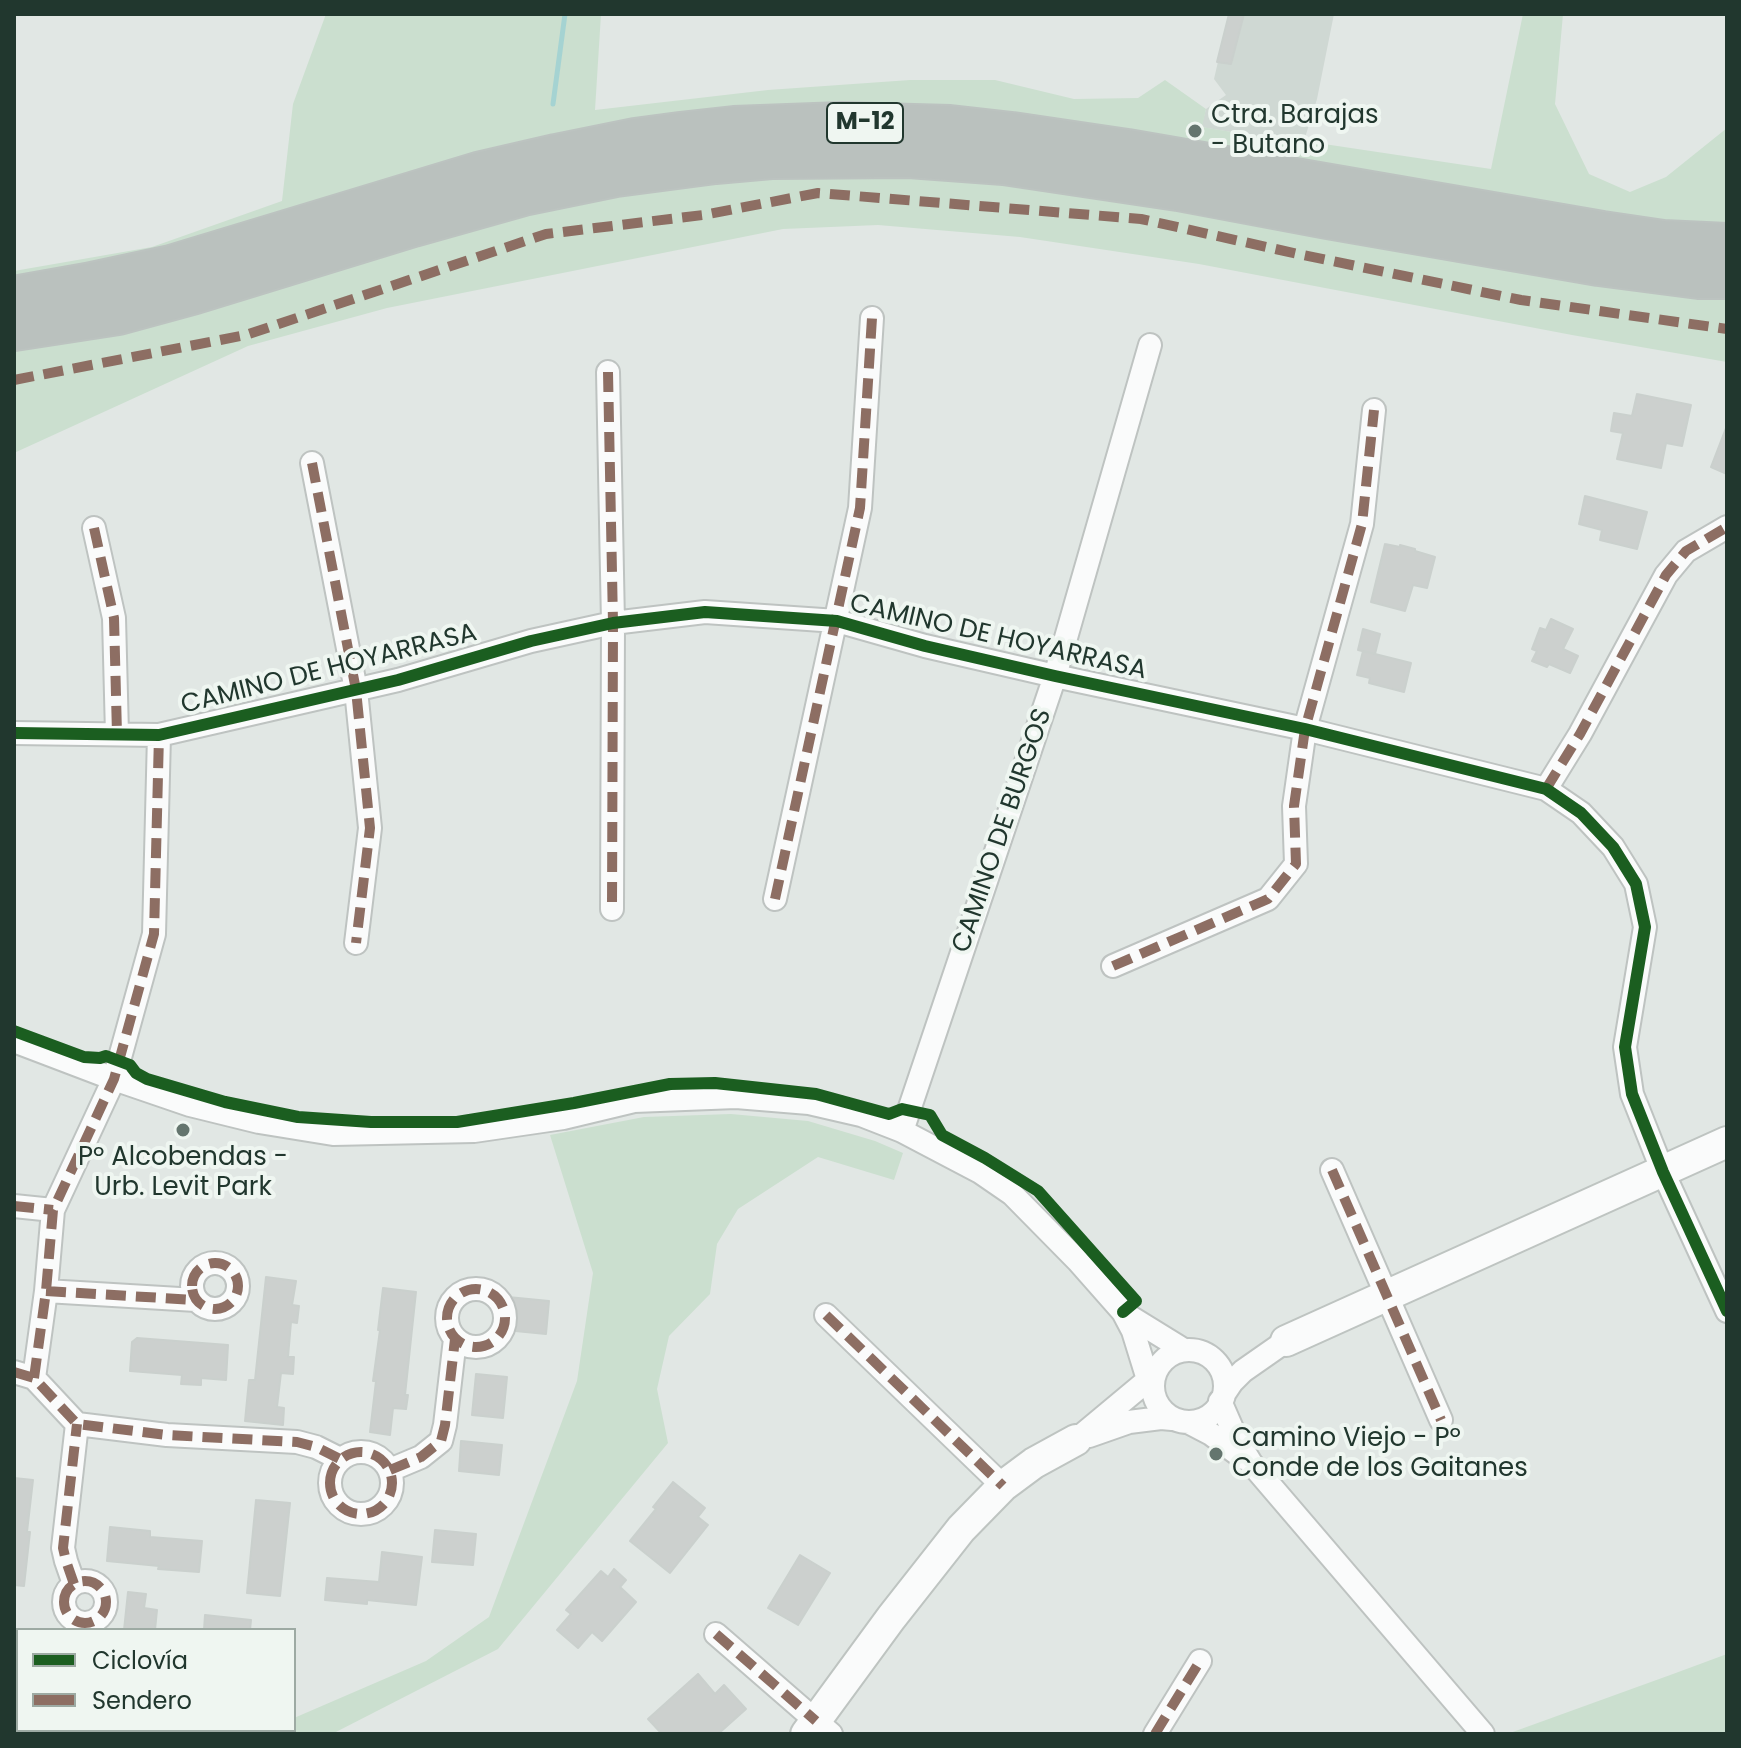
<!DOCTYPE html>
<meta charset="utf-8">
<style>
body{margin:0}
#map{position:relative;width:1741px;height:1748px;overflow:hidden;background:#e1e7e4;font-family:Poppins,sans-serif}
canvas{display:block}
.frame{position:absolute;inset:0;border:16px solid #21372e;pointer-events:none}
.legend{position:absolute;left:16px;top:1628px;width:280px;height:104px;box-sizing:border-box;background:#eff6f1;border:2px solid #9daaa3;margin:0;padding:10px 14px;list-style:none;font-size:24px;color:#21372e}
.legend li{display:flex;align-items:center;gap:16px;height:40px}
.legend b{width:40px;border:2px solid #9daaa3}
</style>
<div id="map">
<canvas width="1741" height="1748"></canvas>
<div class="frame"></div>
<ul class="legend">
<li><b style="height:10px;background:#1b5e20"></b>Ciclovía</li>
<li><b style="height:10px;background:#8d6e63"></b>Sendero</li>
</ul>
</div>
<script>
const context = document.querySelector('canvas').getContext('2d');
context.lineJoin = 'round';
function fill(path, color) { context.fillStyle = color; context.fill(path, 'evenodd'); }
const poly = rows => new Path2D(rows.map(r => 'M' + r).join(''));
function strokePath(path, color, width, dash) { context.strokeStyle = color; context.lineWidth = width; context.lineCap = dash ? 'butt' : 'round'; context.setLineDash(dash || []); context.stroke(path); }
function write(font, color, halo, rows, align = 'center') {
  context.font = font + ' Poppins,sans-serif'; context.lineWidth = 8; context.setLineDash([]); context.textBaseline = 'middle'; context.strokeStyle = halo; context.fillStyle = color; for (const [text, x, y, turn = 0] of rows) {
    context.save(); context.translate(x, y); context.rotate((+turn || 0) * Math.PI / 180); context.textAlign = isNaN(turn) ? turn : align; if (halo) context.strokeText(text, 0, 0); context.fillText(text, 0, 0); context.restore();
  }
}
fill(poly([
 [1229,14,1334,14,1317,99,1303,144,1201,127,1206,109,1226,95,1214,79]
]), '#cfd8d3');
fill(poly([
 [326,14,601,14,595,110,768,90,910,80,995,80,1074,99,1138,98,1165,80,1206,109,1202,127,1303,144,1324,144,1491,169,1523,14,1563,14,1555,104,1589,174,1630,192,1666,177,1727,128,1727,362,1572,335,1199,264,1020,237,878,225,783,229,387,308,248,346,14,453,14,271,152,247,282,201,293,104],
 [731,1114,808,1121,875,1141,903,1153,894,1180,818,1157,738,1209,717,1244,710,1294,669,1336,657,1389,668,1443,498,1649,332,1734,205,1734,227,1730,294,1730,294,1718,426,1661,489,1617,577,1381,593,1273,550,1135,644,1117],
 [1727,1654,1727,1734,1510,1733,1673,1674]
]), '#cbdfcf');
strokePath(poly([
 [553,104,565,14]
]), '#a5d3d2', 5);
const building = poly([
 [1229,14,1244,14,1231,64,1217,62,1229,14],
 [1637,394,1691,405,1682,446,1666,443,1661,468,1617,459,1623,433,1611,431,1614,413,1632,416,1637,394],
 [1726,428,1727,428,1727,474,1711,467,1726,428],
 [1585,496,1647,512,1637,549,1600,540,1602,530,1579,524,1585,496],
 [1385,544,1400,547,1400,545,1415,549,1415,551,1435,557,1427,588,1413,585,1405,611,1371,602,1385,544],
 [1551,619,1573,629,1563,649,1578,656,1570,673,1549,664,1547,667,1532,661,1537,651,1532,649,1540,628,1546,630,1551,619],
 [1363,629,1380,634,1375,654,1358,650,1363,629],
 [1363,651,1411,663,1404,692,1369,683,1370,678,1357,675,1363,651],
 [266,1277,296,1281,292,1305,299,1306,297,1323,291,1322,288,1357,294,1357,293,1374,281,1373,277,1407,284,1408,283,1425,245,1421,249,1380,255,1380,266,1277],
 [383,1288,416,1292,405,1395,408,1395,406,1409,393,1408,390,1435,370,1432,376,1381,373,1381,380,1330,378,1330,383,1288],
 [508,1297,549,1301,546,1334,505,1330,508,1297],
 [137,1338,228,1345,226,1380,201,1378,201,1385,181,1384,182,1375,130,1371,132,1342,137,1338],
 [476,1374,507,1377,503,1418,472,1415,476,1374],
 [461,1441,502,1445,499,1475,459,1471,461,1441],
 [14,1478,33,1480,27,1532,30,1532,24,1586,14,1585,14,1478],
 [673,1482,705,1508,698,1517,708,1525,670,1573,630,1541,656,1509,653,1507,673,1482],
 [256,1500,290,1503,280,1596,247,1593,256,1500],
 [110,1527,150,1531,150,1537,202,1541,199,1572,158,1569,159,1566,107,1561,110,1527],
 [435,1530,476,1534,473,1565,432,1562,435,1530],
 [382,1552,422,1557,416,1605,367,1600,367,1604,325,1600,327,1578,379,1582,382,1552],
 [800,1555,830,1573,798,1625,768,1608,800,1555],
 [614,1569,626,1580,620,1587,636,1602,602,1641,592,1632,578,1648,557,1630,571,1614,566,1610,601,1571,608,1577,614,1569],
 [128,1592,146,1594,144,1608,157,1610,155,1630,124,1630,128,1592],
 [205,1615,251,1620,250,1630,204,1630,205,1615],
 [698,1674,715,1694,724,1685,746,1709,718,1734,662,1734,648,1719,698,1674]
]);
fill(building, '#ccd0ce');
strokePath(building, '#cad0cd', 2);
const street = poly([
 [608,372,613,623,612,909],
 [312,463,356,690,370,828,356,943],
 [94,528,114,618,117,734],
 [14,733,159,735,398,680,531,641,613,623,705,612,837,621,925,646,1055,676,1305,729,1546,789,1581,813,1613,847,1636,884,1645,927,1625,1047,1632,1094,1663,1172,1727,1311],
 [1546,789,1580,734,1666,575,1686,551,1727,527],
 [775,899,860,508,872,318],
 [1113,966,1268,899,1296,864,1294,806,1305,729,1362,524,1374,410],
 [14,1041,114,1079,190,1105,259,1122,333,1134,474,1131,563,1118,634,1101,736,1097,809,1103,861,1115,902,1131,980,1172,1012,1194,1078,1261,1123,1312,1133,1331,1146,1373,1152,1388],
 [902,1131,1055,676,1150,345],
 [1332,1170,1441,1420],
 [14,1206,53,1210],
 '192 1286a23 23 0 1 1 46 0a23 23 0 1 1-46 0Z',
 '447 1318a29 29 0 1 1 58 0a29 29 0 1 1-58 0Z',
 [46,1291,196,1300],
 [1124,1313,1184,1350],
 [826,1315,1003,1486],
 '1153 1386a36 36 0 1 1 72 0a36 36 0 1 1-72 0Z',
 [14,1372,34,1378,77,1424,167,1435,297,1442,316,1447,340,1459],
 [34,1378,46,1291,53,1210,114,1079,154,934,159,735],
 [1224,1394,1232,1382,1243,1371,1286,1341],
 [1220,1401,1237,1440,1251,1463,1483,1734],
 [1188,1422,1211,1434,1243,1458],
 [1089,1436,1129,1422,1161,1418,1172,1419],
 [1076,1440,1154,1375],
 '330 1483a31 31 0 1 1 62 0a31 31 0 1 1-62 0Z',
 [390,1470,421,1457,441,1441,445,1425,455,1339],
 '64 1602a21 21 0 1 1 42 0a21 21 0 1 1-42 0Z',
 [74,1584,66,1561,63,1548,77,1424],
 [716,1634,831,1734],
 [1155,1734,1200,1661]
]);
const secondary = poly([
 [1286,1341,1727,1142],
 [806,1734,891,1618,961,1529,1003,1486,1034,1463,1076,1440]
]);
const highway = poly([
 [14,297,87,284,171,266,478,173,556,155,635,139,680,133,734,127,842,123,950,126,1012,133,1127,150,1602,232,1663,241,1727,244],
 [14,330,118,314,195,293,413,226,523,195,616,176,715,163,771,158,909,157,1004,164,1178,190,1327,218,1599,265,1699,278,1727,278]
]);
strokePath(street, '#bec3c1', 26);
strokePath(secondary, '#bec4c1', 34);
strokePath(highway, '#bcc3c0', 44);
strokePath(street, '#fafbfb', 22);
strokePath(secondary, '#fafbfb', 30);
strokePath(highway, '#bac1be', 40);
strokePath(poly([
 [608,372,613,623,612,909],
 [14,380,246,335,546,234,703,215,818,193,1141,219,1298,254,1521,300,1727,329],
 [312,463,356,690,370,828,356,943],
 [94,528,114,618,117,734],
 [1546,789,1580,734,1666,575,1686,551,1727,527],
 [775,899,860,508,872,318],
 [1113,966,1268,899,1296,864,1294,806,1305,729,1362,524,1374,410],
 [1332,1170,1441,1420],
 [14,1206,53,1210],
 '192 1286a23 23 0 1 1 46 0a23 23 0 1 1-46 0Z',
 '447 1318a29 29 0 1 1 58 0a29 29 0 1 1-58 0Z',
 [46,1291,196,1300],
 [826,1315,1003,1486],
 [14,1372,34,1378,77,1424,167,1435,297,1442,316,1447,340,1459],
 [34,1378,46,1291,53,1210,114,1079,154,934,159,735],
 '330 1483a31 31 0 1 1 62 0a31 31 0 1 1-62 0Z',
 [390,1470,421,1457,441,1441,445,1425,455,1339],
 '64 1602a21 21 0 1 1 42 0a21 21 0 1 1-42 0Z',
 [74,1584,66,1561,63,1548,77,1424],
 [716,1634,816,1721],
 [1155,1734,1200,1661]
]), '#8d6e63', 10, [20, 10]);
strokePath(poly([
 [14,733,159,735,398,680,531,641,613,623,705,612,837,621,925,646,1055,676,1305,729,1546,789,1581,813,1613,847,1636,884,1645,927,1625,1047,1632,1094,1663,1172,1727,1311],
 [14,1031,84,1057,100,1058,106,1056,130,1065,136,1073,147,1079,225,1102,298,1117,371,1122,457,1122,574,1103,670,1084,715,1083,816,1094,889,1114,902,1109,930,1115,942,1135,985,1158,1038,1191,1136,1301,1123,1312]
]), '#1b5e20', 12);
for (const [x, y, r, color] of [
 [1195,131,8,"#64756e"],
 [183,1130,8,"#64756e"],
 [1216,1454,8,"#64756e"]
]) { const dot = new Path2D(); dot.arc(x, y, r, 0, 2 * Math.PI); context.fillStyle = color; context.fill(dot); strokePath(dot, '#eff6f1', 3); }
for (const [x, y, w] of [
 [865,123,76]
]) { const box = new Path2D(); box.roundRect(x - w / 2, y - 20, w, 40, 6); context.fillStyle = '#eff6f1'; context.fill(box); strokePath(box, '#21372e', 2); }
write('bold 24px', '#21372e', null, [
 ["M-12",865,123]
]);
write('26px', '#21372e', '#eff6f1', [
 ["Ctra. Barajas",1211,116],
 ["- Butano",1211,146],
 ["Pº Alcobendas -",183,1158,"center"],
 ["Urb. Levit Park",183,1188,"center"],
 ["Camino Viejo - Pº",1232,1439],
 ["Conde de los Gaitanes",1232,1469]
], 'left');
write('26px', '#21372e', '#eff6f1', [
 ["CAMINO DE HOYARRASA",998,638,13],
 ["CAMINO DE HOYARRASA",329,670,-14],
 ["CAMINO DE BURGOS",1003,831,-71]
]);
</script>
